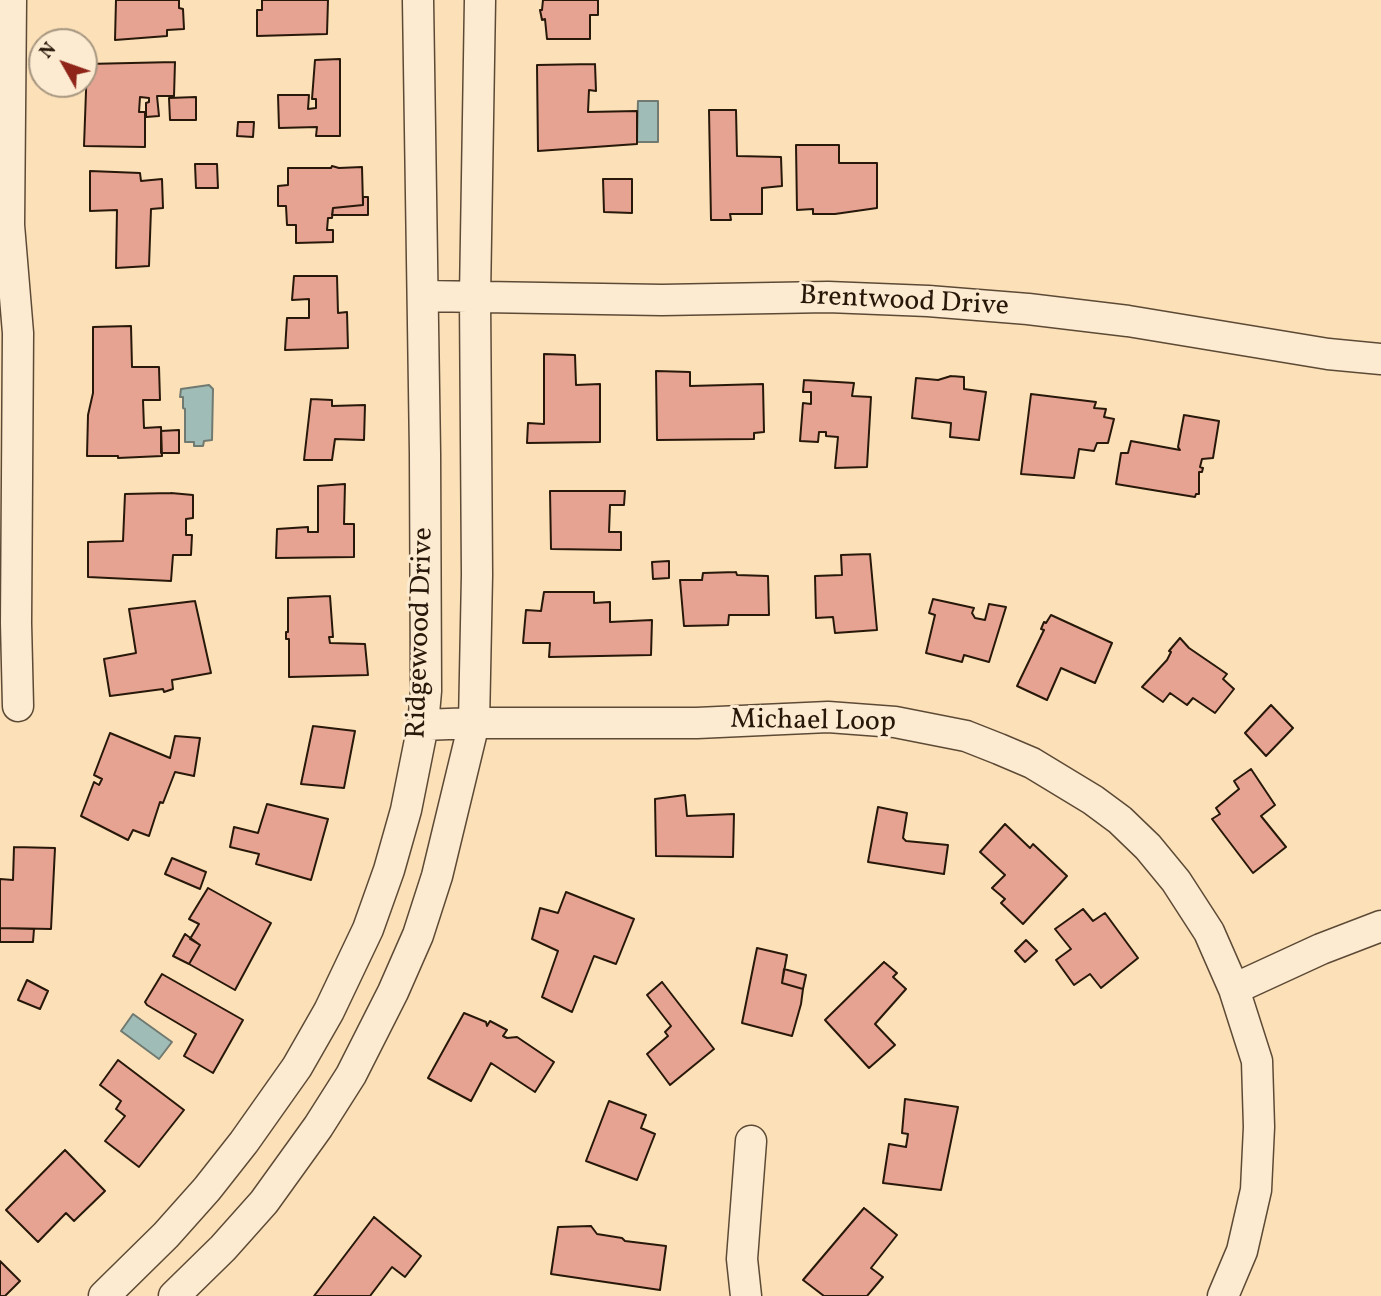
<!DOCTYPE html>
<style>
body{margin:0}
#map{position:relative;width:1381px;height:1296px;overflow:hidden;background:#fbe0b8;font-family:Vollkorn,serif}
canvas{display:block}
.north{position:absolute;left:28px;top:28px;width:70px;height:70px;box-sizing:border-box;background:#fcebd1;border:2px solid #a79781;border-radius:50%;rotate:310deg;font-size:19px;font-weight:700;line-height:28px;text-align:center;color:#28180a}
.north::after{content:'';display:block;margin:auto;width:24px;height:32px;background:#8f2418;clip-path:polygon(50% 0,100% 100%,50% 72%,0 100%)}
</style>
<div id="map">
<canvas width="1381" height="1296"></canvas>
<div class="north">N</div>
</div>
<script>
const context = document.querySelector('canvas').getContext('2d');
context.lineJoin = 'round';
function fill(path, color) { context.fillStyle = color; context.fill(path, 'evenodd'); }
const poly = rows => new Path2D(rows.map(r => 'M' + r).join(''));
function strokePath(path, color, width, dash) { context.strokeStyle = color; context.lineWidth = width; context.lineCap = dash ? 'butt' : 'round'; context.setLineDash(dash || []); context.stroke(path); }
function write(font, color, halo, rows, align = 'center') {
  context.font = font + ' Vollkorn,serif'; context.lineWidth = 6; context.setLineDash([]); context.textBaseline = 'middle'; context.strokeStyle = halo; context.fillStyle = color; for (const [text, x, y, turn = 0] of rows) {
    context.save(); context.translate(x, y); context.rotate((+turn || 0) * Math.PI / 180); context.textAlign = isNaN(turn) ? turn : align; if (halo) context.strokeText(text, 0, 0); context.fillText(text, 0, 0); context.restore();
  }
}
const water = poly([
 [638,101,658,101,658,142,637,142,638,101],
 [209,385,213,389,212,440,204,441,203,446,194,446,194,442,185,442,185,409,183,408,183,397,180,397,181,389,209,385],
 [133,1014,172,1042,159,1059,121,1031,133,1014]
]);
fill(water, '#a0bcb6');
strokePath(water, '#707a71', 2);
const building = poly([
 [116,0,179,0,179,8,183,9,184,29,167,30,167,36,115,40,116,0],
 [262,0,328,0,327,34,257,36,257,10,262,10,262,0],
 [543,0,598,0,598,15,590,15,590,39,547,39,545,19,542,20,540,10,542,10,543,0],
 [340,59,340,136,316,136,317,127,279,128,278,95,309,95,308,109,316,108,316,99,312,99,315,60,340,59],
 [175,62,174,96,157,96,159,116,146,117,146,103,149,102,149,98,140,97,139,112,145,112,145,147,84,146,87,64,175,62],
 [595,64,596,91,589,90,588,112,637,111,637,144,538,151,537,65,595,64],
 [196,97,196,120,170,120,169,98,196,97],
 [709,110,736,110,737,156,781,157,782,186,762,188,762,214,730,214,731,220,711,220,709,110],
 [238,122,254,122,253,137,237,136,238,122],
 [796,145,839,145,839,163,877,163,877,208,835,214,813,214,813,209,797,210,796,145],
 [195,164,217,164,218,188,196,188,195,164],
 [332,166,339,168,362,167,363,205,333,208,332,218,328,218,327,230,333,230,333,242,296,243,296,225,287,225,286,206,278,206,278,186,288,185,288,168,331,168,332,166],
 [90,171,140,173,141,181,162,179,163,208,151,209,149,266,116,268,117,210,90,211,90,171],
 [603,179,632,179,632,213,604,212,603,179],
 [363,197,368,197,368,215,332,215,333,208,363,205,363,197],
 [294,276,337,276,338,313,347,312,348,348,285,350,287,318,309,318,309,299,292,300,294,276],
 [131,326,132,367,159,367,160,400,143,400,144,428,161,427,162,456,118,458,118,456,87,456,88,415,93,393,93,327,131,326],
 [544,354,575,355,576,385,600,384,600,442,527,443,528,423,544,424,544,354],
 [656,371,690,372,690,386,763,384,764,432,754,433,754,439,657,440,656,371],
 [951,376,964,377,964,389,986,392,979,440,950,437,951,423,912,418,916,378,938,380,951,376],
 [804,380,854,383,852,396,871,397,867,467,835,468,838,437,826,436,826,432,819,432,818,442,800,441,803,403,811,404,811,392,803,392,804,380],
 [1031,394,1096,402,1094,408,1106,409,1104,417,1114,419,1108,443,1097,443,1094,451,1079,449,1074,478,1021,474,1031,394],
 [311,399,332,400,332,406,365,405,364,440,335,439,332,460,304,460,311,399],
 [1184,415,1219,421,1213,458,1202,459,1200,467,1203,468,1202,472,1199,472,1199,494,1196,494,1195,497,1116,484,1121,453,1128,453,1131,441,1180,450,1178,447,1184,415],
 [179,430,179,453,161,453,161,431,179,430],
 [345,484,344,524,354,524,354,557,276,558,277,529,308,527,308,532,318,532,318,486,345,484],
 [550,491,625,491,624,505,610,505,609,532,621,532,621,550,551,549,550,491],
 [171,493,193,495,193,518,186,519,186,535,192,535,191,555,173,555,171,581,88,577,88,542,123,541,125,494,171,493],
 [870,554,877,630,835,633,833,617,816,618,815,576,842,575,841,555,870,554],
 [669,561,669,578,653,579,652,562,669,561],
 [736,572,737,575,768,576,769,615,729,615,728,625,684,626,680,580,702,580,703,573,736,572],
 [544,592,594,592,594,603,610,602,610,622,652,620,651,655,549,657,550,643,523,643,526,610,541,611,544,592],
 [330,596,333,637,329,637,330,643,365,644,368,675,289,677,289,639,286,639,286,632,288,632,288,598,330,596],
 [933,599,974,608,972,613,975,618,985,620,989,604,1006,607,989,662,964,655,962,662,926,653,935,615,929,613,933,599],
 [195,601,211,673,172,680,173,689,164,692,163,689,110,696,104,659,136,653,129,609,195,601],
 [1051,615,1112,643,1095,683,1061,668,1047,700,1017,686,1044,630,1041,629,1044,622,1046,623,1051,615],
 [1180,638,1189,648,1227,674,1223,679,1234,689,1215,713,1193,698,1187,705,1170,693,1163,702,1142,687,1167,660,1171,652,1169,651,1180,638],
 [1271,705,1293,728,1266,756,1245,733,1271,705],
 [313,726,355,731,344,788,301,784,313,726],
 [110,733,170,758,175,736,200,738,194,776,175,772,163,803,160,802,149,836,133,830,128,840,81,816,94,782,99,785,102,779,94,775,110,733],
 [1251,769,1275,805,1261,816,1286,847,1253,873,1212,819,1220,814,1216,808,1239,789,1234,781,1251,769],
 [685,795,687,816,734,814,733,857,656,856,655,799,685,795],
 [267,804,328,819,311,880,256,864,259,854,230,847,234,827,258,833,267,804],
 [878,807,907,813,903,838,906,841,948,845,944,874,868,862,878,807],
 [1005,824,1030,848,1033,844,1067,876,1023,924,1001,903,1005,899,992,888,1005,875,980,852,1005,824],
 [14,847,55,848,51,929,0,928,0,879,13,880,14,847],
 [172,858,206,872,200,889,165,874,172,858],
 [208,888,271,923,235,990,189,964,200,945,190,939,199,924,189,919,208,888],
 [566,892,634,919,616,964,594,956,572,1012,542,997,558,951,532,939,540,908,558,913,566,892],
 [1083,909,1093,921,1105,913,1138,958,1101,988,1090,974,1074,985,1056,960,1071,949,1055,929,1083,909],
 [0,928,34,929,33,942,0,942,0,928],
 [185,934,200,945,189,964,173,956,185,934],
 [1026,940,1037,951,1025,962,1015,951,1026,940],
 [757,948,787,955,782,983,803,989,801,1004,792,1036,742,1023,757,948],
 [884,962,897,973,893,977,906,989,875,1024,895,1045,869,1068,825,1020,884,962],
 [784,969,806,975,803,989,782,983,784,969],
 [162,974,243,1020,213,1073,184,1056,196,1034,147,1005,145,1002,162,974],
 [27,980,48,991,40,1009,18,1000,27,980],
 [662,982,714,1049,670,1085,647,1054,668,1036,665,1032,671,1026,647,995,662,982],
 [464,1013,486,1022,487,1026,490,1021,507,1030,503,1036,507,1038,517,1037,554,1062,535,1092,491,1063,471,1101,428,1078,464,1013],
 [118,1060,184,1110,139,1167,105,1141,125,1116,116,1109,121,1101,100,1085,118,1060],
 [905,1099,958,1107,941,1190,883,1183,889,1144,906,1147,908,1134,902,1133,905,1099],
 [609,1101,646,1115,641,1128,655,1134,637,1180,586,1161,609,1101],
 [65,1150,105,1191,74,1221,66,1213,38,1242,6,1210,65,1150],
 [864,1208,897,1235,871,1268,883,1277,867,1296,824,1296,803,1280,864,1208],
 [374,1217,421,1256,405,1277,392,1267,370,1296,314,1296,374,1217],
 [591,1226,597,1234,622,1238,625,1241,666,1246,660,1290,551,1274,558,1227,591,1226],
 [0,1261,20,1281,5,1296,0,1296,0,1261]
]);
fill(building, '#e6a391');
strokePath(building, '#28180a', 2);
const minor = poly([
 [11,0,9,225,18,333,16,623,18,706],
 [423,296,662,300,828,297,928,301,1028,309,1128,321,1328,354,1381,359],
 [423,725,474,723,697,723,828,717,895,722,966,736,999,749,1032,763,1093,800,1120,820,1148,847,1176,881,1209,932,1234,989,1257,1061,1259,1127,1256,1190,1242,1251,1223,1296],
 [1234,989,1321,949,1381,926],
 [104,1296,166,1235,207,1189,244,1142,297,1067,329,1011,368,929,389,870,406,810,423,725,426,691,425,453,418,0],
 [174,1296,223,1248,264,1202,318,1127,351,1075,393,992,418,935,437,876,474,723,477,575,475,297,480,0],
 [746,1296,742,1259,751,1141]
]);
strokePath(minor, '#5d4a36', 33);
strokePath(minor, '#fcebd1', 30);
write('28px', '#28180a', '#fcebd1', [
 ["Brentwood Drive",904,303,3],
 ["Ridgewood Drive",422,633,-88],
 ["Michael Loop",813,723,1]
]);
</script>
